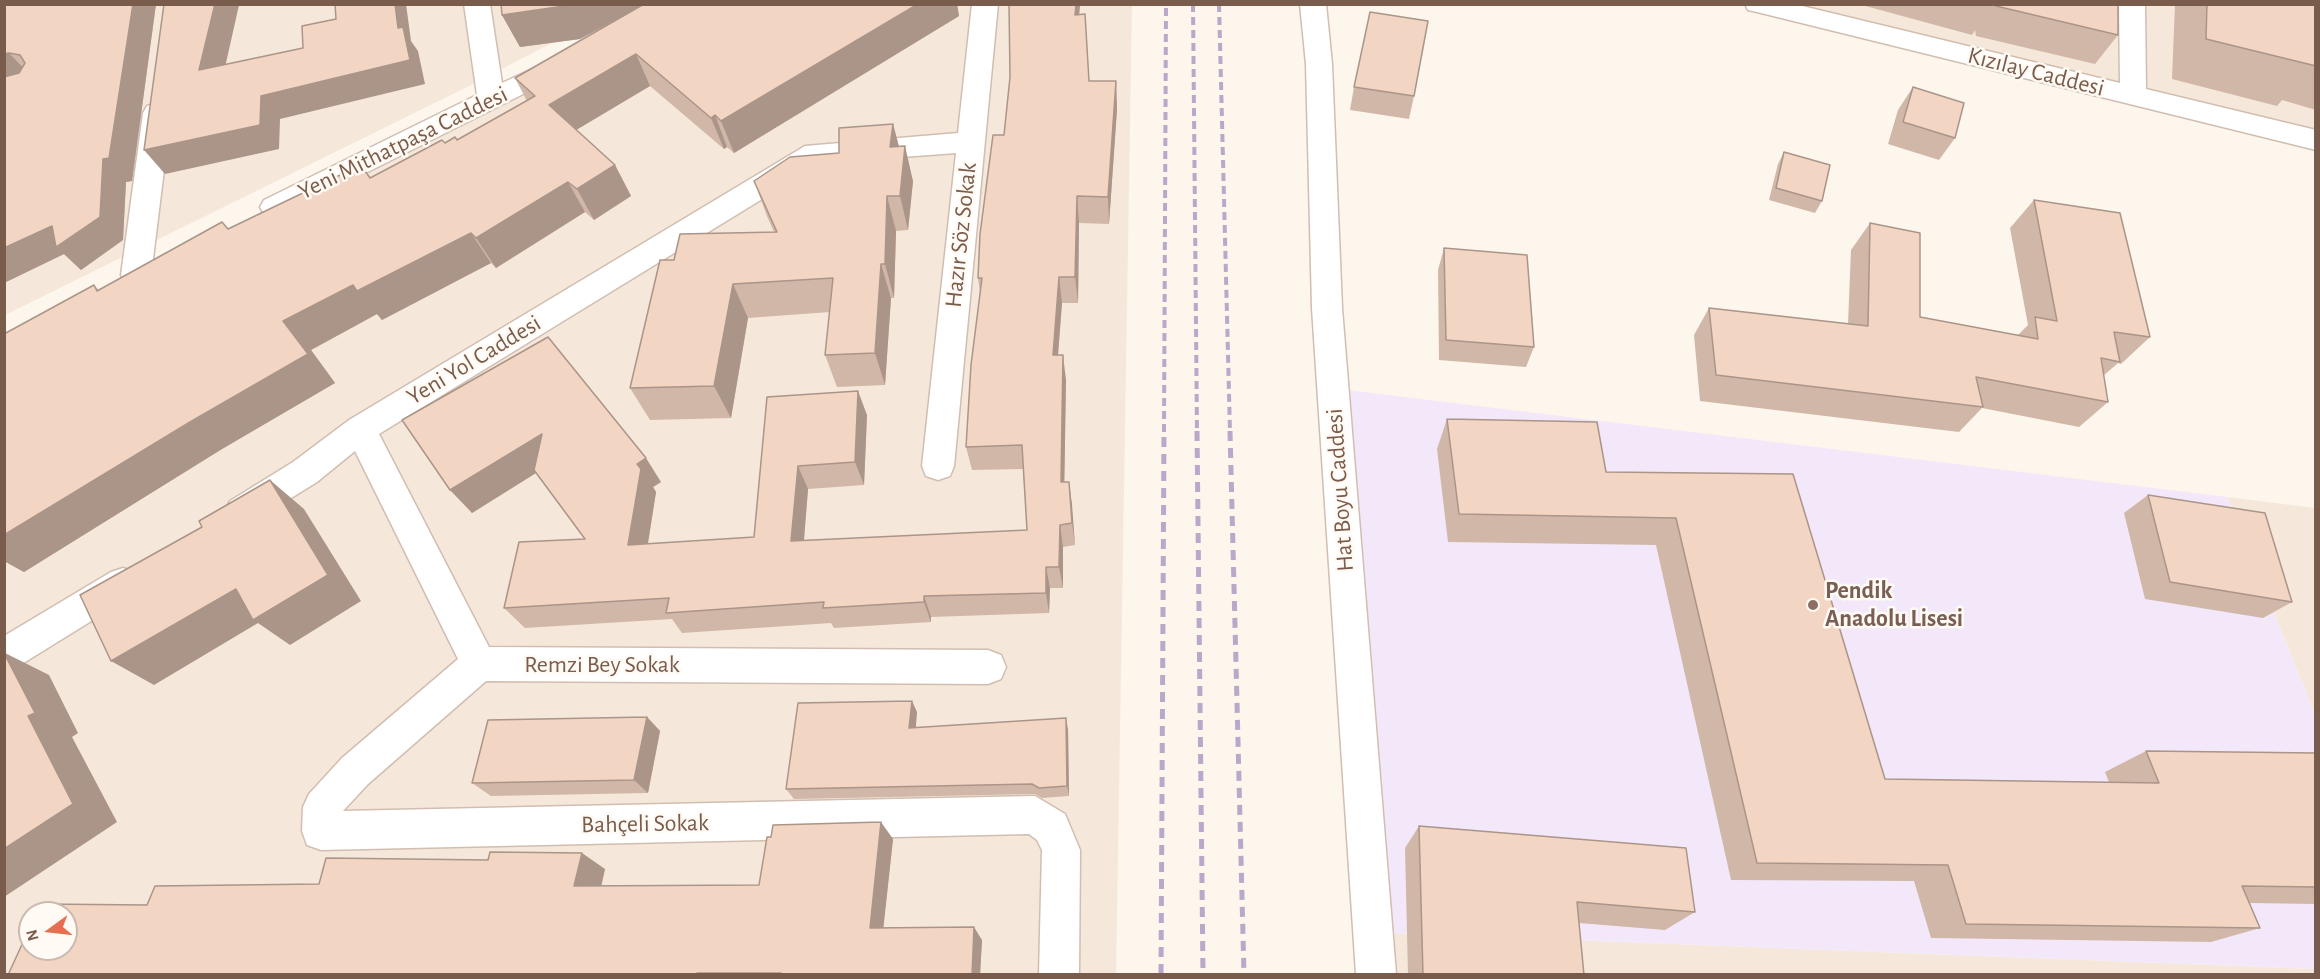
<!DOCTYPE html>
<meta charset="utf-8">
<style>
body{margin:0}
#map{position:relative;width:2320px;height:979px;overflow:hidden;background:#fdf6ec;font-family:"Alegreya Sans",sans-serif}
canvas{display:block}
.frame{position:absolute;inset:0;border:6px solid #7a5c4d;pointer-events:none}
.north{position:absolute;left:18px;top:901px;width:60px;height:60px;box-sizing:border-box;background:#fffaf3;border:2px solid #cabbb1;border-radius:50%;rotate:255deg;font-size:16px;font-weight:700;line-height:24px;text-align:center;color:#7a5c4d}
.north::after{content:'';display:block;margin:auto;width:21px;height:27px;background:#e76f51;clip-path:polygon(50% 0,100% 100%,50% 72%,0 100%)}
</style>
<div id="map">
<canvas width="2320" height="979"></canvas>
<div class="frame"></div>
<div class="north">N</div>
</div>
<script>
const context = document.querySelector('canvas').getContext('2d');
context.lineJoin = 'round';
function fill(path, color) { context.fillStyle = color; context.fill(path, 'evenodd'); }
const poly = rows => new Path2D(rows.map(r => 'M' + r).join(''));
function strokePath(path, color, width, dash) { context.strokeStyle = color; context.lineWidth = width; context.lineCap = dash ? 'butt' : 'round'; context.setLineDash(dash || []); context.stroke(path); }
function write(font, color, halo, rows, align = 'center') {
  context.font = font + ' "Alegreya Sans",sans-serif'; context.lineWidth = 5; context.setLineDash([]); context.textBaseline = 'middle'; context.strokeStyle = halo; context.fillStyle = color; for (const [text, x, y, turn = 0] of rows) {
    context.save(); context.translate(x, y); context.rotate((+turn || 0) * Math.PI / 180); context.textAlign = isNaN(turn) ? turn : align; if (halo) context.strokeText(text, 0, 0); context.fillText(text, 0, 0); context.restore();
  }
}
fill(poly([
 [5,5,625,5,469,86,5,315],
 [700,5,1132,5,1116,974,5,974,4,355],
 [30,913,66,913,66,949,30,949],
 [1748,5,2315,5,2315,145],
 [2227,497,2315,508,2315,714],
 [1365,932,2315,969,2316,974,1369,974]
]), '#f5e8da');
fill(poly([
 [1347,390,2227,497,2315,714,2315,969,1365,932]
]), '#f3e8fa');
const minor = poly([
 [464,4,490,4,502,83,558,57,567,60,571,66,567,72,284,214,274,218,264,214,260,207,264,200,477,95,464,4],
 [972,4,998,4,954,466,950,476,938,480,926,476,922,466,956,153,821,163,379,434,489,647,988,650,1001,655,1006,667,1001,679,988,684,486,681,368,784,343,811,1035,796,1065,814,1080,850,1079,974,1039,974,1042,850,1037,840,1029,834,321,850,307,845,302,831,303,807,309,794,342,758,458,659,355,451,317,482,254,521,242,525,230,521,225,511,230,501,293,462,349,420,805,146,958,133,972,4],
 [1300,4,1326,4,1332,64,1342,308,1396,974,1356,974,1312,308,1306,64,1300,4],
 [1745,4,1794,4,2120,83,2119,4,2145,4,2146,89,2316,130,2316,150,1757,12,1748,10,1745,4],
 [157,103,167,106,171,113,151,275,146,283,136,286,126,283,121,275,143,113,147,106,157,103],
 [123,568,135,572,140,583,135,594,17,667,4,671,4,636,111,572,123,568]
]);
strokePath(minor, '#d1beb0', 3);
fill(minor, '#fff');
strokePath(poly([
 [1193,4,1197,432],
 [1219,4,1230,432],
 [1164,432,1166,4]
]), '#b9a8c9', 4, [8, 5]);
strokePath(poly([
 [1197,431,1203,974],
 [1230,431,1244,974],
 [1161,974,1164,431]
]), '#b9a8c9', 5, [10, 7]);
fill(poly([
 [4,4,156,4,132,181,126,182,123,240,81,270,64,254,4,283],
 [501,4,957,4,959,16,734,153,727,147,724,149,650,86,576,130,615,165,631,196,594,220,585,212,496,268,491,263,382,320,377,314,311,350,335,383,222,449,24,572,4,561,4,334,94,285,99,290,222,222,228,229,361,165,371,178,442,140,445,143,455,137,457,140,527,101,515,78,639,7,580,39,520,47,502,15],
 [1009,4,1080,4,1079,14,1089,81,1116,81,1117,109,1109,224,1079,223,1078,303,1062,303,1058,355,1066,380,1064,482,1069,482,1075,545,1063,547,1063,588,1050,588,1049,613,931,617,931,622,834,628,831,623,682,633,672,619,525,628,504,608,585,539,536,473,472,513,402,420,661,482,653,487,656,492,648,544,754,537,767,397,867,415,864,485,808,489,804,541,1027,530,1023,469,972,470,966,447,980,292,978,278,1004,135,1010,77],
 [1858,4,2118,4,2118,35,2095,64,1976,36,1975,30,1972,35],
 [2175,4,2316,4,2316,110,2282,100,2277,106,2172,79],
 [1354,87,1414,96,1409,119,1350,110],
 [1913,87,1955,138,1939,160,1888,144,1898,110],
 [893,124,899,146,913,181,908,230,896,231,894,298,891,298,885,385,837,387,825,355,830,312,748,318,731,418,650,420,630,388,674,260,774,232,767,216,754,181,839,153],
 [1784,152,1822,201,1815,213,1769,200,1778,164],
 [2034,200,2150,337,2121,364,2118,363,2103,376,2108,402,2079,427,1982,408,1959,432,1700,401,1694,335,1709,308,1848,324,1851,250,1870,223,1920,317,2018,335,2028,325,2010,228],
 [1444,248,1534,347,1526,367,1439,360,1438,270],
 [1447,419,1606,472,1793,474,1885,779,2109,782,2105,772,2146,751,2316,753,2316,904,2249,903,2260,928,2211,942,1931,938,1914,881,1731,880,1656,545,1448,542,1437,449],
 [2148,495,2292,602,2263,618,2145,599,2124,513],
 [917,712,915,727,1068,729,1069,796,1042,798,1035,794,794,799,786,789],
 [647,717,660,731,648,793,491,796,472,783],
 [1419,826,1695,912,1665,930,1579,923,1584,975,1408,975,1405,848],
 [893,839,883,928,982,940,980,975,8,975,147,905,319,884,605,869,601,886,759,885]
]), '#d1b7a8');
fill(poly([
 [133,4,156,4,132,181,126,182,123,240,81,270,64,254,4,283,4,248,52,226,103,159],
 [215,4,242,4,239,5,219,94,199,70],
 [395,4,406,4,411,41,418,51,425,84,280,119,279,149,165,174,144,150,261,96,398,28],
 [568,4,670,4,640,7,580,39,520,47,502,15],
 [918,4,957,4,959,16,734,153,721,121],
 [1076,4,1080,4,1077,43,1075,15],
 [9,53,32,77,4,85,4,54],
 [636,54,650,86,566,136,549,105],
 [1116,81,1117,109,1109,224,1108,197],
 [715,115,727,147,724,149,711,118],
 [893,124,902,159,890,147],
 [905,146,913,181,908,230,900,196],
 [615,165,631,196,594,220,577,189],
 [568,182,585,212,496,268,476,238],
 [887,196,896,231,894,298,885,264],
 [1077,196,1079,223,1078,303,1075,277],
 [471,233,491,263,382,320,377,314,311,350,335,383,222,449,24,572,4,561,4,535,283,321,353,285],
 [881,264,891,298,885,385,875,353],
 [1059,277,1062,303,1056,380,1053,355],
 [733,284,748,318,731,418,714,386],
 [1063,355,1066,380,1064,505,1061,482],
 [858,391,867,415,864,485,855,462],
 [542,434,560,458,472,513,450,490],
 [646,458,661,482,653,487,656,492,644,567,628,545,637,464],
 [798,466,808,489,802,563,791,541],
 [270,480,304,509,361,601,290,645,258,623,154,685,111,661],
 [1069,482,1072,504,1075,545,1072,523],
 [1060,525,1063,547,1063,588,1059,567],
 [1046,567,1050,588,1049,613,1046,593],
 [924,596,931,617,931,622,924,602],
 [5,653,49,675,78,733,72,737,117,822,4,897,4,849,28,716],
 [912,701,917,712,915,738,909,728],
 [647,717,660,731,648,793,634,780],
 [1066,718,1068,729,1069,796,1067,786],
 [881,822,893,839,882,941,870,928],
 [582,853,605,869,598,901,574,886],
 [974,927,982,940,980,975,972,975]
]), '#aa9588');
const building = poly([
 [4,4,133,4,109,158,103,159,100,217,56,247,52,226,4,248,4,77,19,73,25,63,20,55,9,53,4,54,4,4],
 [164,4,215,4,199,70,303,48,302,26,336,19,335,4,395,4,398,28,403,27,410,60,261,96,260,125,144,150,164,4],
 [501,4,568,4,564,6,502,15,501,4],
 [644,4,918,4,721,121,715,115,711,118,636,54,549,105,615,165,577,189,568,182,476,238,471,233,357,291,353,285,283,321,308,354,190,422,4,535,4,334,94,285,97,291,222,222,228,229,361,165,370,178,442,140,445,143,455,137,457,140,535,96,515,78,644,4],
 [1009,4,1076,4,1075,15,1085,14,1089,81,1116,81,1108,197,1077,196,1075,277,1059,277,1053,355,1063,355,1061,482,1069,482,1072,523,1060,525,1059,567,1046,567,1046,593,924,596,924,602,823,608,824,602,666,613,669,598,504,608,519,542,585,539,534,470,542,434,450,490,402,420,548,337,646,458,637,464,641,469,628,545,754,537,767,397,858,391,855,462,798,466,791,541,1027,530,1022,445,966,447,971,365,982,278,978,278,980,234,993,135,1004,135,1010,77,1009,4],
 [1996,4,2118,4,2118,35,1996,6,1996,4],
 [2207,4,2316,4,2316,66,2206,39,2207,4],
 [1370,12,1428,21,1414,96,1354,87,1370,12],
 [1913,87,1964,103,1955,138,1903,122,1913,87],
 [893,124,890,147,905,146,900,196,887,196,885,264,881,264,875,353,825,355,833,278,733,284,714,386,630,388,660,260,674,260,680,234,777,232,754,181,790,157,839,153,839,128,893,124],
 [1784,152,1830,165,1822,201,1776,188,1784,152],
 [2034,200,2120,213,2150,337,2114,332,2120,362,2101,358,2108,402,1976,377,1983,407,1716,375,1709,308,1868,326,1870,223,1920,233,1920,317,2038,339,2035,317,2057,321,2034,200],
 [1444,248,1527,255,1534,347,1446,340,1444,248],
 [1447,419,1597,422,1606,472,1793,474,1885,779,2159,783,2146,751,2316,753,2316,887,2242,886,2260,928,1966,924,1948,865,1757,863,1676,518,1459,514,1447,419],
 [270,480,328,575,253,620,236,589,111,661,80,595,202,527,199,521,270,480],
 [2148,495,2265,513,2292,602,2170,582,2148,495],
 [4,653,35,713,28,716,73,804,4,849,4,653],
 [912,701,909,728,1066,718,1067,786,1039,788,1032,784,786,789,798,703,912,701],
 [647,717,634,780,472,783,488,720,647,717],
 [881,822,870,928,974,927,972,975,781,975,781,973,697,973,697,975,8,975,30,927,30,949,66,949,66,913,36,913,40,904,147,905,155,886,319,884,326,858,488,860,490,852,582,853,574,886,759,885,767,837,771,837,773,825,881,822],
 [1419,826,1686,848,1695,912,1577,902,1584,975,1423,975,1419,826]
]);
fill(building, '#f3d5c3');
strokePath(building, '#aa9588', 1.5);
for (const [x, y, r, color] of [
 [1813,605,6,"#8d6e63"]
]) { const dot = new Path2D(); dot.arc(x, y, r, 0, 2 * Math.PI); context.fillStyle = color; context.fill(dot); strokePath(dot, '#fffaf3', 2); }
write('24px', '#7a5c4d', '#fffaf3', [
 ["Kızılay Caddesi",2036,72,14],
 ["Yeni Mithatpaşa Caddesi",403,143,-26],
 ["Hazır Söz Sokak",961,235,-84],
 ["Yeni Yol Caddesi",474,360,-31],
 ["Hat Boyu Caddesi",1340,490,-94],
 ["Remzi Bey Sokak",602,665],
 ["Bahçeli Sokak",645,824,-1]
]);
write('bold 24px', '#785e54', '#fffaf3', [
 ["Pendik",1825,591],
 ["Anadolu Lisesi",1825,619]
], 'left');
</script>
